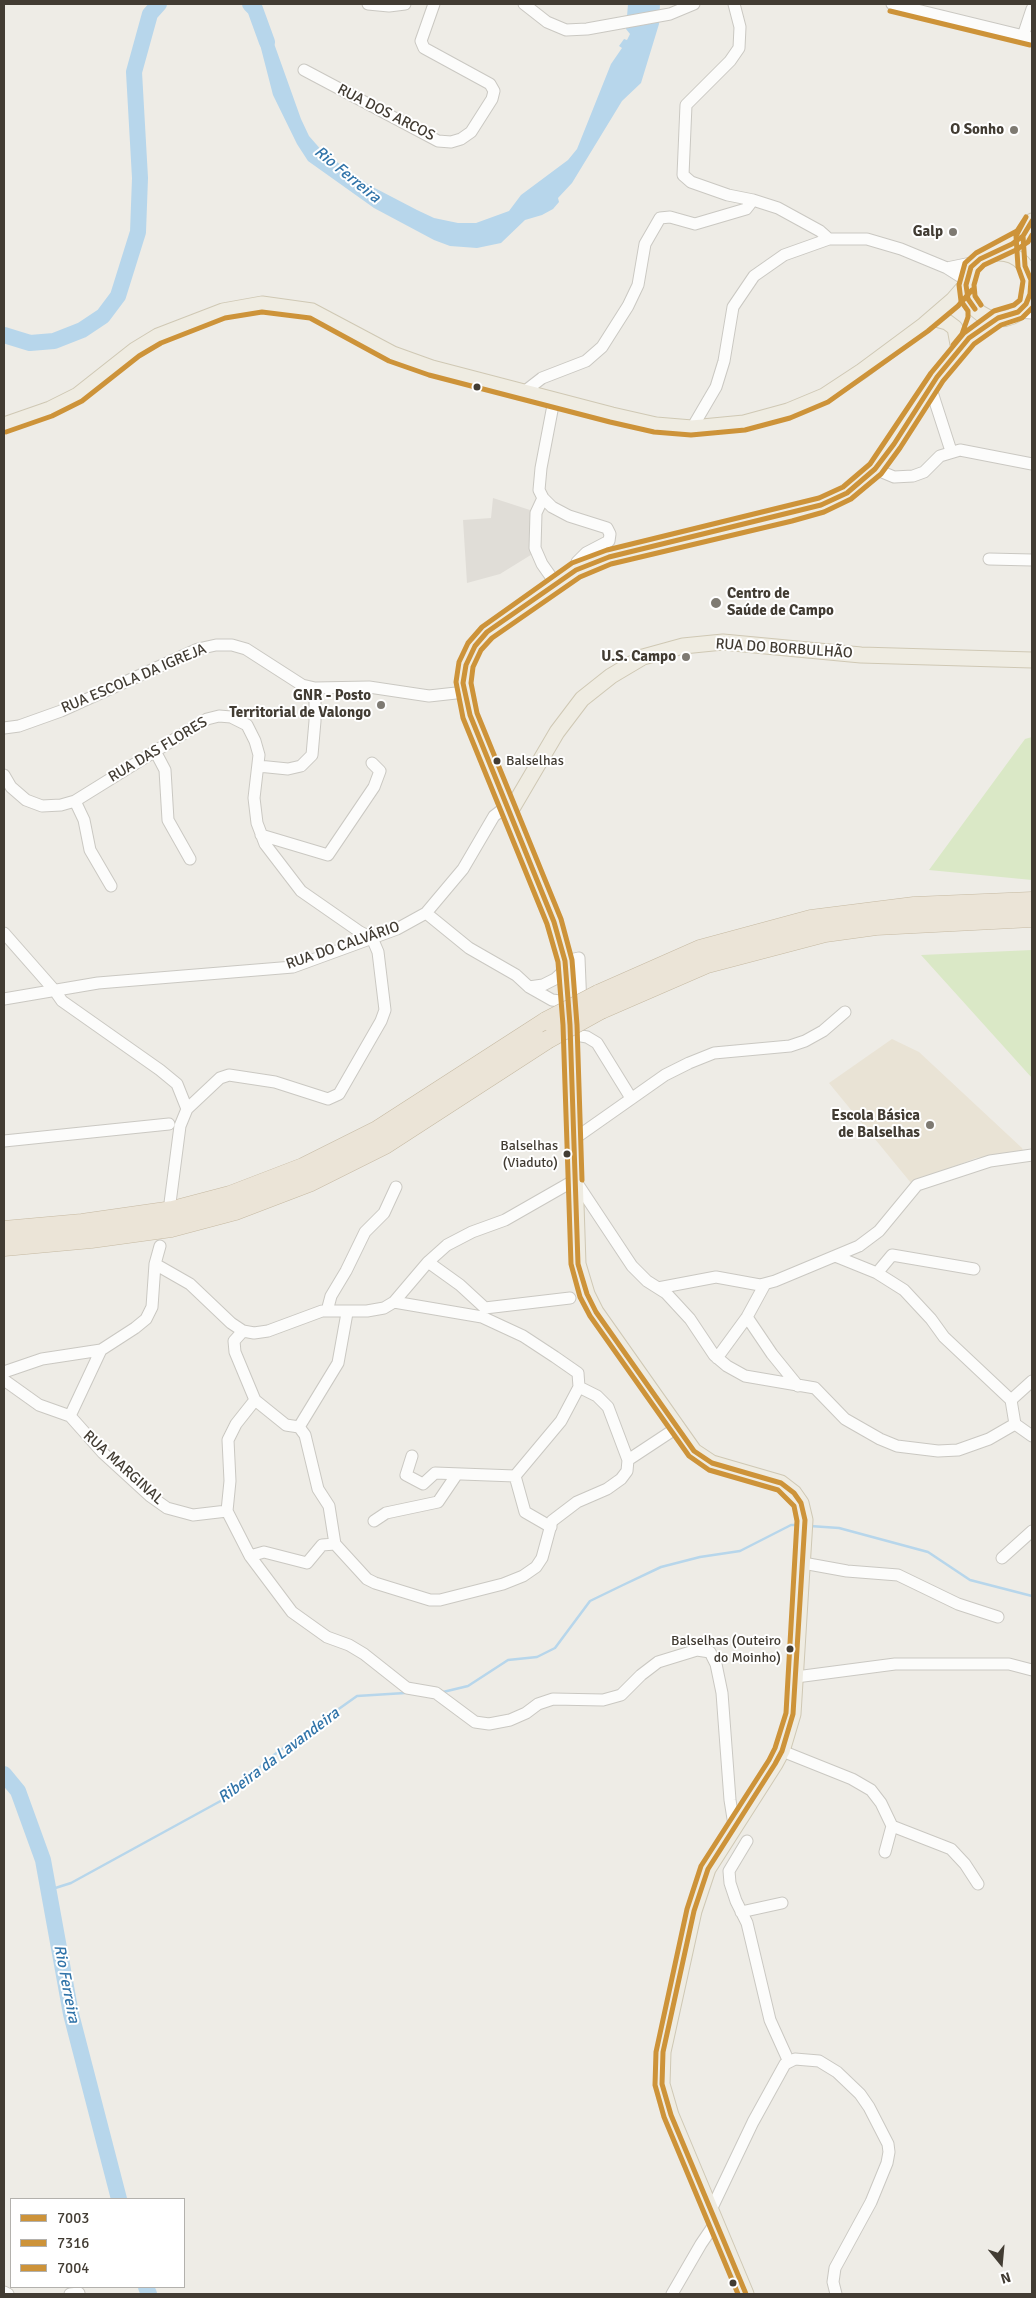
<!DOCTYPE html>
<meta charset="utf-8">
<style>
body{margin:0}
#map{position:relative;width:1036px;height:2298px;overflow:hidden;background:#eeece6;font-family:Signika,sans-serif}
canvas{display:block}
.frame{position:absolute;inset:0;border:5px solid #423c33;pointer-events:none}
.legend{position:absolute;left:10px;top:2198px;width:175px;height:90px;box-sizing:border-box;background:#fff;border:1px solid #b3b1ad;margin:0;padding:6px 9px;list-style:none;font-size:15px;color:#423c33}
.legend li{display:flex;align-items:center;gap:10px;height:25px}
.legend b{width:25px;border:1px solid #b3b1ad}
.north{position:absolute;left:976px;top:2238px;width:50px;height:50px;-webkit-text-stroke:4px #fff;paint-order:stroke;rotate:163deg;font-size:14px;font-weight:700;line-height:20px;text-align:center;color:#423c33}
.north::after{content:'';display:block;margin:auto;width:18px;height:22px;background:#423c33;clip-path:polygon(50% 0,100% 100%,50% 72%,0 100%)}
</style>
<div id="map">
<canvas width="1036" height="2298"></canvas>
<div class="frame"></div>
<ul class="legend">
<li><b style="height:6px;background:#cd9339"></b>7003</li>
<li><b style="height:6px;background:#cd9339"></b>7316</li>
<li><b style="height:6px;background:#cd9339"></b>7004</li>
</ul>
<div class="north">N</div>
</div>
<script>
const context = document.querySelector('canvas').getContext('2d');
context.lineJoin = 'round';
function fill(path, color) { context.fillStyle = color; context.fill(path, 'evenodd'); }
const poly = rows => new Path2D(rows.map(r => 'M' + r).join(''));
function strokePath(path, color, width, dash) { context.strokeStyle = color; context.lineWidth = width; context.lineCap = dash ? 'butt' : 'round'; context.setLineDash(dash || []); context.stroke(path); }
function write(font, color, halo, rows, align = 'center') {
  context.font = font + ' Signika,sans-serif'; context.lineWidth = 4; context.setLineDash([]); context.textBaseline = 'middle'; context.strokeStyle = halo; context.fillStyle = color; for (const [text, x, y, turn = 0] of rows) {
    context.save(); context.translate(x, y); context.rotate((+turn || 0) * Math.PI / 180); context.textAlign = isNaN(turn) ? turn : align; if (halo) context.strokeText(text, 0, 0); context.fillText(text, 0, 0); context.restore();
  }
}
fill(poly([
 [493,498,533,511,534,553,500,574,467,583,463,520,491,518]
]), '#e0ddd7');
fill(poly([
 [892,1039,919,1052,1022,1148,1024,1153,976,1158,911,1183,829,1083]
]), '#e9e3d5');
fill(poly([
 [1032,737,1032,880,929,870,1025,739],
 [1032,950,1032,1078,921,955]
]), '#dae8c6');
fill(poly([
 [628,4,660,4,659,24,641,83,622,101,572,183,558,198,559,202,553,209,542,215,525,220,501,243,477,248,450,246,434,240,374,208,308,161,297,144,273,95,255,25,266,21,301,119,309,136,323,152,369,185,417,210,434,218,458,223,476,223,509,211,521,195,568,160,577,149,611,64,622,48,619,46,624,39,627,40,630,34,626,29]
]), '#b7d6eb');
strokePath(poly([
 [810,1526,839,1528,928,1552,970,1580,1032,1596],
 [443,1692,468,1686,508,1660,537,1657,555,1648,590,1601,623,1585,661,1567,700,1557,740,1551,791,1525,800,1525],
 [49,1890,71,1883,226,1798,271,1757,357,1696,405,1693]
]), '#b7d6eb', 2.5);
strokePath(poly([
 [250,4,255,9,267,42],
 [4,335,30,343,54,341,82,330,103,316,118,296,138,232,140,178,134,72,150,14,159,4],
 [4,1774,18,1791,43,1860,71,2014,119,2199],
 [146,2287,149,2294]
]), '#b7d6eb', 16);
const minor = poly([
 [368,4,389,6,405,4],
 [524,4,547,22,566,30,587,29,670,14,694,4],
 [734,4,740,27,739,48,730,61,686,105,683,175,691,182,728,195,753,200,778,208,820,231,829,239],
 [892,4,1032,38],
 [1023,36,1032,9],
 [304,70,438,141,451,142,461,139,471,132,492,99,494,91,490,84,424,48,421,41,434,4],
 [947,268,976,262],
 [1031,288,1032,289],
 [1018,312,1032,313],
 [930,386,951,451],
 [524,392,542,378,586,361,602,347,628,306,638,285,645,244,660,218,670,217,695,224,746,209,753,200],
 [554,400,541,468,539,490,543,498,552,507,569,516,607,528,610,534,609,541,586,553,577,562,576,570],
 [692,428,716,387,724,361,733,307,754,276,784,255,829,239,867,239,901,249,947,268,966,280],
 [875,469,894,477,913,476,924,472,940,456,960,450,1032,464],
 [543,498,536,513,535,548,542,564,556,584],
 [989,559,1032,560],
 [4,728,19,726,61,711,198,649,216,645,232,645,246,649,302,685,315,688,369,687,429,696,465,692],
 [155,751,165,770,168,820,190,859],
 [258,766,288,769,301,766,312,755,315,721,315,688],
 [4,775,11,787,26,800,42,806,61,805,75,801,207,719,219,716,231,717,247,725,255,741,259,755,254,798,257,823,265,844,301,891,360,932,372,938],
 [75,801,84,820,90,850,111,886],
 [261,835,328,855,374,787,380,771,372,763],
 [426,913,469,948,516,975,529,987,552,1000,560,1001,569,998],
 [4,933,55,991,62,1001,160,1070,177,1084,187,1109],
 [565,961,579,958,581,1007],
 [529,987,543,985,555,979,566,969],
 [4,999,98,983,293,967,397,929,426,913,463,869,494,816,507,806],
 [570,1034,587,1037,597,1043,631,1098],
 [574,1139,665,1075,689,1063,714,1053,790,1046,805,1041,823,1031,845,1012],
 [4,1141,169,1124],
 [170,1203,180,1126,187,1109,220,1078,229,1075,275,1082,328,1099,339,1094,381,1021,385,1010,378,952,372,938],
 [835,1256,877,1273,904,1290,931,1319,944,1337,1011,1400,1015,1424],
 [428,1262,460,1285,485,1308,570,1298],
 [155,1264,190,1284,231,1323,243,1331,254,1333,268,1331,322,1311,367,1311,384,1308,394,1302,428,1262,447,1245,472,1232,505,1220,575,1180,632,1266,647,1281,666,1293,690,1319,714,1355,727,1366,745,1376,815,1388,845,1419,880,1439,897,1446,938,1451,958,1450,989,1439,1015,1424],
 [877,1273,892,1255,974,1269],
 [658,1288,716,1277,760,1285,775,1281,859,1246,879,1231,917,1185,990,1161,1032,1155],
 [394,1302,482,1317,523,1336,555,1357,578,1373,579,1387,597,1396,608,1407,628,1460,678,1427],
 [327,1311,331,1296,346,1271,365,1232,384,1213,396,1187],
 [747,1317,772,1354,798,1386],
 [243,1331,234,1341,235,1352,255,1400,236,1424,228,1440,230,1481,227,1511,250,1556,292,1612,327,1637,349,1645,364,1654,407,1688,436,1693,475,1722,489,1724,510,1720,526,1713,538,1704,553,1699,603,1700,621,1695,641,1675,658,1662,697,1650,710,1652,716,1664,722,1693,730,1800,734,1825],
 [717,1358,747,1317,765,1284],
 [4,1372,42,1359,101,1350,135,1328,146,1319,152,1307,155,1264,160,1246],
 [4,1380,39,1405,70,1416,103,1453,150,1496,167,1508,193,1515,227,1511],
 [255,1400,286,1425,299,1427],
 [1011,1400,1032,1381],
 [70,1416,101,1350],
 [1015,1424,1032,1436],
 [412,1456,406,1475,423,1484,435,1473,515,1476,561,1421,579,1387],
 [515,1476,525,1512,551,1527],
 [374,1521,386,1513,438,1502,457,1474],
 [335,1544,367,1579,375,1583,430,1600,440,1600,503,1584,523,1576,536,1567,542,1558,552,1521,577,1502,607,1489,621,1479,627,1471,628,1460],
 [335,1544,329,1506,318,1489,305,1435,299,1427,338,1363,347,1313],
 [250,1556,264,1552,307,1563,322,1545,335,1544],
 [1002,1558,1032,1531],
 [803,1563,847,1571,898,1575,958,1604,998,1617],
 [796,1677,895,1664,1009,1664,1032,1670],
 [782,1751,852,1779,871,1790,881,1803,892,1826,885,1852],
 [892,1826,951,1849,965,1864,978,1884],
 [747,1841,729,1871,730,1883,736,1901,747,1923,770,2020,789,2062],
 [741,1912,782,1903],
 [711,2210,753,2122,785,2064,795,2059,819,2061,837,2072,860,2094,869,2107,888,2144,889,2152,887,2163,871,2202,835,2268,833,2282,836,2294],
 [4,2292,8,2294],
 [70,2294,79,2293],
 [672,2294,701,2244,716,2222]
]);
const major = poly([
 [993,253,1023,236,1032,221],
 '966 286a33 33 0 1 1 66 0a33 33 0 1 1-66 0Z',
 [936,319,947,322,955,328,959,350],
 [4,425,50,409,78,395,135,350,158,336,223,311,262,304,312,311,393,354,432,368,612,415,656,425,692,428,744,423,788,411,824,396,862,371,924,325,953,300,966,285],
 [510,812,557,732,582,699,611,676,643,657,683,646,723,642,861,655,1032,660],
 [746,2294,671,2115,662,2084,663,2052,694,1911,708,1869,775,1764,782,1751,793,1714,805,1520,801,1503,794,1493,781,1483,712,1463,694,1451,596,1312,587,1294,578,1264,570,1025,565,961,554,922,470,715,463,683,466,665,475,646,487,632,576,570,609,557,821,505,847,493,875,469,894,444,937,377,969,338,998,318]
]);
const highway = poly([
 [598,994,700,949,811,919,914,906,1032,901],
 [601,1010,707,964,825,933,876,926,1032,918],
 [4,1230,82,1223,173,1210,230,1195,303,1167,377,1130,546,1021],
 [4,1247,91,1239,171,1228,235,1211,311,1182,385,1145,547,1040]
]);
strokePath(minor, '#cac8c2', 13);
strokePath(major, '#cfc8b4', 17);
strokePath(highway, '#c5b9a2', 19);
strokePath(minor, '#fcfcfb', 11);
strokePath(major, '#efece2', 15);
strokePath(highway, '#ebe4d7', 18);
const highwayBridge = poly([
 [546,1021,598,994],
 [547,1040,601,1010]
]);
strokePath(highwayBridge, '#c5b9a2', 19, []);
strokePath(highwayBridge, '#ebe4d7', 18);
strokePath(poly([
 [975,309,968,299,966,285,971,267,980,259,1012,244,1023,236,1032,221],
 [746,2294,671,2115,662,2084,663,2052,694,1911,708,1869,775,1764,782,1751,793,1714,805,1520,801,1503,794,1493,781,1483,712,1463,694,1451,596,1312,587,1294,578,1264,570,1025,565,961,554,922,470,715,463,683,466,665,475,646,487,632,576,570,609,557,821,505,847,493,875,469,894,444,937,377,969,338,998,318,1018,312,1026,304,1030,294,1031,280,1025,266,1023,236,1032,221]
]), '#cd9339', 5);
strokePath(poly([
 [890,11,1030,45],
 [981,305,975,296,974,285,978,271,984,265,1016,250,1028,242,1032,235],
 [6,432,52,416,82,401,139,356,161,343,225,318,262,312,310,318,389,361,429,375,610,422,654,432,691,435,745,430,790,418,828,402,928,331,958,306,972,290],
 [582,1180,577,1025,572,960,561,919,477,713,471,683,473,667,481,650,492,638,580,577,611,564,792,521,824,512,851,499,881,474,900,448,943,381,974,344,1001,325,1022,318,1032,308]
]), '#cd9339', 5);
strokePath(poly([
 [953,345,962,334,968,317,968,311,961,301,959,285,965,263,976,253,1017,231,1026,217],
 [738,2294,664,2117,655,2085,656,2052,687,1909,701,1866,769,1760,775,1748,786,1713,797,1521,794,1506,778,1490,709,1470,689,1456,590,1316,580,1297,571,1264,563,1025,558,962,547,924,463,718,456,682,459,662,468,643,482,627,572,563,607,550,819,498,843,487,870,464,931,373,964,333,994,311,1014,305,1020,300,1023,281,1018,267,1016,236,1026,217]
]), '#cd9339', 5);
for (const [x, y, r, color] of [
 [1014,130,5,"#7e7a72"],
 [953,232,5,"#7e7a72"],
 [477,387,4.5,"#423c33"],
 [716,603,6,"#7e7a72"],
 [686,657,5,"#7e7a72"],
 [381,705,5,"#7e7a72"],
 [497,761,4.5,"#423c33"],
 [930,1125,5,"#7e7a72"],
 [567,1154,4.5,"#423c33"],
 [790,1649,4.5,"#423c33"],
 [733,2283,4.5,"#423c33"]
]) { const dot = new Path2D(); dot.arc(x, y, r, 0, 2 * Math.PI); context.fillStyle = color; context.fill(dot); strokePath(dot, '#fff', 2); }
write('14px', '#423c33', '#fff', [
 ["Balselhas",506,761,"left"],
 ["Balselhas",558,1146],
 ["(Viaduto)",558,1163],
 ["Balselhas (Outeiro",781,1641],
 ["do Moinho)",781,1658]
], 'right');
write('15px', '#423c33', '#fff', [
 ["RUA DOS ARCOS",386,113,27],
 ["RUA DO BORBULHÃO",784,649,4],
 ["RUA ESCOLA DA IGREJA",134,679,-23],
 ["RUA DAS FLORES",158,750,-31],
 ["RUA DO CALVÁRIO",343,946,-19],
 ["RUA MARGINAL",123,1468,42]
]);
write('bold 15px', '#423c33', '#fff', [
 ["O Sonho",1004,130],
 ["Galp",943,232],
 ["Centro de",727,594,"left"],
 ["Saúde de Campo",727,611,"left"],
 ["U.S. Campo",676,657],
 ["GNR - Posto",371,696],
 ["Territorial de Valongo",371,713],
 ["Escola Básica",920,1116],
 ["de Balselhas",920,1133]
], 'right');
write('italic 16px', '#3174a9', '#fff', [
 ["Rio Ferreira",347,175,39],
 ["Ribeira da Lavandeira",279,1756,-37],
 ["Rio Ferreira",66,1984,79]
]);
</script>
